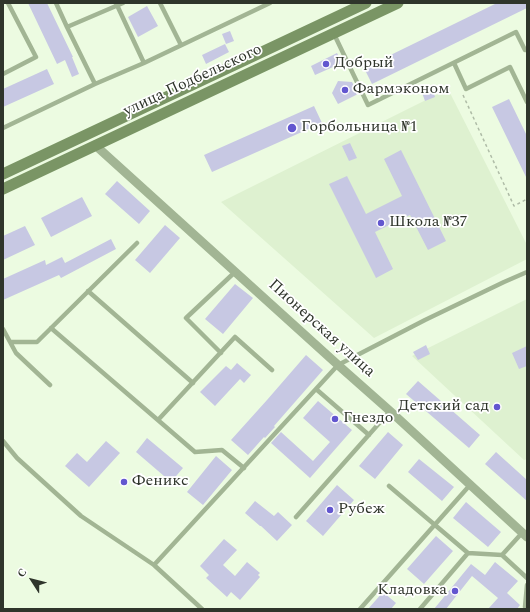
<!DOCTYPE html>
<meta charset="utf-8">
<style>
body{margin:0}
#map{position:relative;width:530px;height:612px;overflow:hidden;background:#ecfbe1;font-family:Spectral,serif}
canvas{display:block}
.frame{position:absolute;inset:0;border:4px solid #2f352b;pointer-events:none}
.north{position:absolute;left:12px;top:560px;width:40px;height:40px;-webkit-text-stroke:3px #fff;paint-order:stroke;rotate:306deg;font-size:11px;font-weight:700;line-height:16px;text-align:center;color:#2f352b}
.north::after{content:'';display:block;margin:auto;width:14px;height:18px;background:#2f352b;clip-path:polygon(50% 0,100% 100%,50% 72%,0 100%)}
</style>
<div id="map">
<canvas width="530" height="612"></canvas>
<div class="frame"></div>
<div class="north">С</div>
</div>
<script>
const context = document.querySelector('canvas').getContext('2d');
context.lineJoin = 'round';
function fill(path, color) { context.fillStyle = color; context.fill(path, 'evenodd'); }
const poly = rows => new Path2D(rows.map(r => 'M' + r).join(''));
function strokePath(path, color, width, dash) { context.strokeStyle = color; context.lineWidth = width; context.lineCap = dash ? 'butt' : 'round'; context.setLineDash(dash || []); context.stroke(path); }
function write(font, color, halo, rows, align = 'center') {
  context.font = font + ' Spectral,serif'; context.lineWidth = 3.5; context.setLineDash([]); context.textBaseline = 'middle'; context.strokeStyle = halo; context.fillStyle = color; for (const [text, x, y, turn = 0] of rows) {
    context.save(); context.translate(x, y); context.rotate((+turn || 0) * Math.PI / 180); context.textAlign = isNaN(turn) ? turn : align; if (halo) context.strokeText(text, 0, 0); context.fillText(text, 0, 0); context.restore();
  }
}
fill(poly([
 [448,89,527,245,527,259,374,338,221,202],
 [527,299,527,459,524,460,412,356]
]), '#def1d0');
fill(poly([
 [28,3,47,3,73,57,72,57,79,74,72,77,65,60,57,64],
 [497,3,527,3,527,8,372,84,364,68],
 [147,6,158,26,138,37,128,17],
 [230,31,234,41,226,44,222,34],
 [225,44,229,52,206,64,202,55],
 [337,53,342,63,315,75,311,66],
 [47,69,54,84,3,107,3,89],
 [338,81,352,82,358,94,338,104,332,93],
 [432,86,435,97,425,101,421,90],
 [509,99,527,136,527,179,492,107],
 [314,106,322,123,212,172,204,155],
 [350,143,357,158,349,161,342,146],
 [401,150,446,241,428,250,410,215,375,232,393,269,376,278,329,184,347,176,366,214,402,196,384,159],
 [117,181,150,211,139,224,105,194],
 [82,197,92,216,51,237,41,218],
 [165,225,180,238,150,273,135,260],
 [25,226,35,245,3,260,3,236],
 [111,239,116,249,61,278,59,275,3,300,3,279,45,260,46,265,62,257,65,263],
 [235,284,253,298,223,334,205,319],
 [426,345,430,354,418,360,413,352],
 [527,346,527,366,519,369,512,353],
 [306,355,323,370,274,426,275,427,265,438,264,437,248,455,231,440,267,400],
 [237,363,251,375,244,383,240,379,215,406,200,392,226,366,231,370],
 [418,381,480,435,469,448,406,394],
 [318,401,352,430,310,478,271,443,281,432,313,461,330,442,303,418],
 [388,432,403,445,375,479,359,466],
 [147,438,183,468,171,482,136,452],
 [106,441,120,453,89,487,65,466,77,453,87,462],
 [496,452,527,480,527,501,485,464],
 [216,456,232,470,203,505,187,492],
 [419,459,454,487,442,501,408,472],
 [337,485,354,500,323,536,306,521],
 [255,501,274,516,278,512,292,525,277,541,261,526,260,526,245,513],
 [466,502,501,532,488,547,453,518],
 [436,536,453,551,424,584,407,569],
 [224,539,237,550,223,565,235,576,247,562,260,573,258,575,260,577,240,600,231,592,227,597,206,578,209,575,200,566],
 [495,562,518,581,507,593,520,605,517,609,488,609,498,598,472,576,446,609,434,609,471,564,485,575],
 [383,592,396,603,391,609,368,609]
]), '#c7c8e3');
strokePath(poly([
 [463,95,514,206,527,199]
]), '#afbca7', 1.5, [3, 3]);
strokePath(poly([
 [56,3,67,27],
 [116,3,144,63],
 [160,3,181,45],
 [334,34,368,105,516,32,525,50,527,50],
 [454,63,466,89,510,67,527,102],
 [3,74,36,57,8,3],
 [95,84,67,27,123,3],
 [3,128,95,84,144,63,270,3],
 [88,291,193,383],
 [51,328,195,452,222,450,244,468],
 [3,329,16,353,50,385],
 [10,342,37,342,137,243],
 [221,353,186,318,235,272],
 [316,389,369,435],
 [158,420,235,337,272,370],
 [3,441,17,458,81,516,154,565,202,609],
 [389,486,468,553,502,555,522,533],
 [296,517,390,411],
 [502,555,527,578],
 [154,565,338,365,425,320,504,282,527,272],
 [527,585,525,607,527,609],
 [360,609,470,485],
 [420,609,468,553]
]), '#a2b594', 4.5);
strokePath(poly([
 [95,145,338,365,390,411,527,537]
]), '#a2b594', 9);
strokePath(poly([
 [3,174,366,3],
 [3,189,398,3]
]), '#7a9565', 11);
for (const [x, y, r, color] of [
 [326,64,4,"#6256cf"],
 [345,90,4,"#6256cf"],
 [292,128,5,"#6256cf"],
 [381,223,4,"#6256cf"],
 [497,407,4,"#6256cf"],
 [335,419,4,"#6256cf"],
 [124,482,4,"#6256cf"],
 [330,510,4,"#6256cf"],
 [455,591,4,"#6256cf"]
]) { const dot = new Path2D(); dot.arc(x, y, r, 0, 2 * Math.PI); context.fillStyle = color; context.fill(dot); strokePath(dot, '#fff', 1.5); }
write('16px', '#2f352b', '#fff', [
 ["Добрый",334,64],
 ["Фармэконом",353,90],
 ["Горбольница №1",301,128],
 ["Школа №37",389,223],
 ["Детский сад",489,407,"right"],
 ["Гнездо",343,419],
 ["Феникс",132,482],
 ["Рубеж",338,510],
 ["Кладовка",447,591,"right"]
], 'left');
write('16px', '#2f352b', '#fff', [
 ["улица Подбельского",193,81,-25],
 ["Пионерская улица",321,329,42]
]);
</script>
